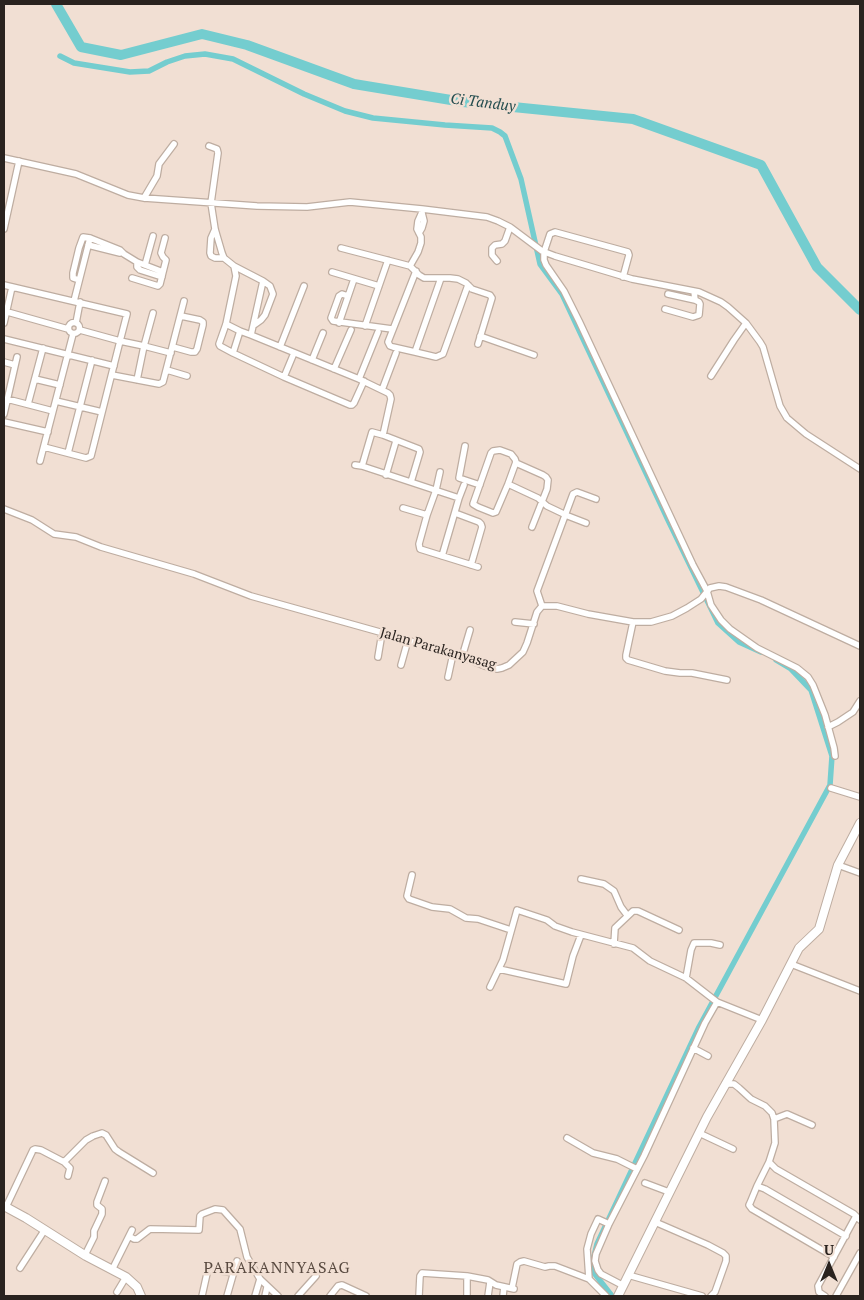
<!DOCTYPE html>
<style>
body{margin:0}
#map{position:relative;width:864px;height:1300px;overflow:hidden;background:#f1dfd3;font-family:"PT Serif",serif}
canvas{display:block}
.frame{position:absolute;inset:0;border:5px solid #2a231f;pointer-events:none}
.north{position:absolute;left:804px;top:1240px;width:50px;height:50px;-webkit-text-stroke:4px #f1dfd3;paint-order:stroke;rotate:0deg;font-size:14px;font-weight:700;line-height:20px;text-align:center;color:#2a231f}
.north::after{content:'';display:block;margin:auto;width:18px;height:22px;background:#2a231f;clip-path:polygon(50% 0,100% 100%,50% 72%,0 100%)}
</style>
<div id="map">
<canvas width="864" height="1300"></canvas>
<div class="frame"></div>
<div class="north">U</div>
</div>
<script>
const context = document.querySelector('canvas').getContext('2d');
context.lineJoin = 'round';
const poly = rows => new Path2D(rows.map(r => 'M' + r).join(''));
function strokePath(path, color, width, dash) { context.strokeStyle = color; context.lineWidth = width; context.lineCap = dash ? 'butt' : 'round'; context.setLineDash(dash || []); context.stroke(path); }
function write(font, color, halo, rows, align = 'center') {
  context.font = font + ' "PT Serif",serif'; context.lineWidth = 5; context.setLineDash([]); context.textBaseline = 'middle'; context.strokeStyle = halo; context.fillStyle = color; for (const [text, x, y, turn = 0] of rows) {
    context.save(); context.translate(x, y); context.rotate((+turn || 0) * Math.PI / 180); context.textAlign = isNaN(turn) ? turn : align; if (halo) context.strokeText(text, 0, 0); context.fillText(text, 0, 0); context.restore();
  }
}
strokePath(poly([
 [60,56,74,63,130,72,149,71,167,62,185,56,205,54,233,59,304,94,345,111,373,118,445,125,492,128,500,132,505,136,521,179,540,264,562,294,668,520,718,623,739,642,761,652],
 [612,1296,591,1269,597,1244,699,1027,830,785,832,756,811,690,791,669,776,660]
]), '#74cdcf', 5.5);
strokePath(poly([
 [56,4,81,47,121,55,202,34,247,45,354,84,463,102,633,119,761,165,817,267,860,310]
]), '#74cdcf', 10);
const street = poly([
 [209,146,217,149,218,153,211,203,215,229,222,253,224,258,234,266,236,276,226,324,219,344,220,346,233,353,240,331,226,324],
 [4,158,76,174,128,195,144,198,257,206,307,207,350,202,422,209,487,217,498,221,510,227,542,251,555,256,632,279,699,292,721,302,728,307,746,323,760,342,763,347,780,406,787,418,806,434,860,469],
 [144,198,157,176,159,164,174,144],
 [4,229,19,161],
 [215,229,211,238,210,253,211,256,215,258,224,258],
 [419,233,422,228,424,221,422,213],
 [88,245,120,253],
 [341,248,410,266,419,275,424,278,450,278,458,279,466,283,472,289,490,295,492,298,478,344],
 [497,261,492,255,492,248,495,245,502,244,505,241,510,227],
 [137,262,137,267,140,270,162,277],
 [145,265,153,236],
 [234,266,263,281,251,335,240,331],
 [410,266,418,252,421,243,421,237,417,229,418,221,422,212],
 [332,272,379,286],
 [623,277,629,255,628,252,555,232,550,234,544,252,544,260,546,265,564,291,579,321,693,565,707,591,711,605,721,620,730,629,757,648,797,668,808,677,813,685,825,715,834,748,835,756],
 [132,278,158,286,160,284,163,272],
 [441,278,415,352,436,357,443,354,468,285],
 [79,280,73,278,73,273,79,248,83,237,90,238,120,250,124,254,137,262,163,272,166,260,163,257,161,253,165,238],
 [4,285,127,314,120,341,144,346,153,313],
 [668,294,695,300],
 [348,296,342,294,339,296,331,318,333,321,392,329],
 [74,301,90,238],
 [665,309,693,317,699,315,700,304,699,302,695,300,694,291],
 [4,311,68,329],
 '68.5 328a5.5 5.5 0 1 1 11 0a5.5 5.5 0 1 1-11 0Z',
 [4,323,12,287],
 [76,323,80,302],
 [339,323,354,279],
 [254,325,261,320,265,315,273,294,270,286,263,281],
 [365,326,388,260],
 [251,335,359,379,388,393,390,395,391,399,383,435,372,432,362,466],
 [480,336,534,355],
 [4,339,114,366],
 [173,347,191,352,195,352,197,349,203,325,203,322,200,320,181,316],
 [280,347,304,286],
 [415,352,393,347,390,346,388,342,416,271],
 [233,353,284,377,350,405,352,405,354,403,364,381],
 [312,360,323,333],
 [4,362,15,365],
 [334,369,351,330],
 [167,370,187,376],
 [112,375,159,384,163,382,184,301],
 [711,376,734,340,746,323],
 [284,377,294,353],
 [35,379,60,385],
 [359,379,378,332],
 [137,380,144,346,171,353],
 [382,390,396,353],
 [7,399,53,411],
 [56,401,102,412],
 [28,404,43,348],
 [4,414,17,357],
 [4,422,48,432],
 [383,435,419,449,420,452,411,482],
 [465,446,459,478,480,485],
 [44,447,86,458,91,456,120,341,80,330],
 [68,453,92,360],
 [40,461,73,334],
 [516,463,543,475,546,477,548,480,547,489,532,527],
 [355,465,362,466,459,498,464,485],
 [386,475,396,441],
 [508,484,516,462,515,459,511,454,500,450,493,451,491,453,473,504,478,507,493,513,496,512,508,484,538,498,547,506,568,516,586,523],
 [403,508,427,515,436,490,440,472],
 [4,509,32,520,54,534,76,537,101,547,194,574,251,596,394,636,462,657,485,666,497,669,502,668,509,665,523,652,527,643,537,612,542,606,557,606,588,614,633,622,651,622,672,616,687,608,701,599,710,588,719,586,726,587,761,600,860,646],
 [455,513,479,522,481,524,482,527,471,565],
 [427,515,419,544,420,549,478,567],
 [442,556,459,498],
 [542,606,537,591,573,494,577,492,596,499],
 [515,622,534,624],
 [633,622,626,655,626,658,628,660,665,671,680,673,692,673,727,680],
 [378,657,382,633],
 [462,657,470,630],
 [401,665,408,640],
 [448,677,453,654],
 [828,727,838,722,853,712,860,701],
 [831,788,860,797],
 [838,865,860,873],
 [412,875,407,896,409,899,432,907,450,909,466,918,478,919,511,930],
 [581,879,604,884,614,891,621,907,627,915],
 [614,944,615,928,633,911,638,911,679,930],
 [791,964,860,991],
 [499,969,566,984,573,956,581,935],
 [686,978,691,950,694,943,711,943,720,945],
 [490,987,503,960,517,910,547,920,555,926,572,932,633,948,650,961,686,978,717,1002,762,1020],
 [693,1048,708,1056],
 [725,1084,734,1084,739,1088,751,1099,765,1106,772,1113,774,1119,787,1114,812,1125],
 [774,1119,775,1143,769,1162,776,1169,854,1214,860,1220],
 [699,1133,733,1149],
 [567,1138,593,1153,617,1159,637,1169],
 [64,1162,70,1168,68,1176],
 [645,1183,669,1192],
 [757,1186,769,1162],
 [6,1207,33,1150,35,1149,41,1150,64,1162,86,1140,93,1136,102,1133,106,1135,115,1149,119,1152,153,1173],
 [655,1222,708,1245,723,1253,726,1256,726,1261,715,1292,711,1296],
 [129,1236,134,1239,137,1239,150,1229,199,1230,200,1216,202,1214,215,1209,223,1210,240,1229,247,1257,260,1279,278,1296],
 [85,1255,94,1237,94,1231,102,1214,102,1209,97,1205,97,1202,105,1181],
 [834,1257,752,1209,749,1205,750,1203,757,1186,765,1189,846,1236],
 [20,1268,44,1231],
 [112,1270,132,1230],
 [628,1275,702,1296],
 [467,1276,467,1296],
 [589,1279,587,1249,591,1234,598,1219,609,1224],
 [622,1285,601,1274,598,1270,595,1261,596,1254,609,1224,644,1156,705,1023,717,1002],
 [512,1288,517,1264,520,1262,524,1261,545,1267,549,1266,555,1266,589,1279,606,1296],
 [117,1292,126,1277],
 [202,1296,208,1269,234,1273],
 [227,1296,237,1261],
 [255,1296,260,1279],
 [265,1296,267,1287],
 [298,1296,316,1276],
 [330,1296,338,1286,342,1285,366,1296],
 [419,1296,420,1276,422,1273,467,1276,488,1280,496,1285,514,1289],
 [488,1296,490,1282],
 [503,1296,504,1287],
 [825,1296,819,1292,818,1286,856,1216],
 [836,1296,860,1253]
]);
const secondary = poly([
 [4,1206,26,1218,86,1256,126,1277,137,1287,141,1296],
 [618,1296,707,1117,762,1020,799,948,819,929,838,865,860,823]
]);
strokePath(street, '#beada1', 8);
strokePath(secondary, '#beada1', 10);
strokePath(street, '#fff', 5.5);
strokePath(secondary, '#fff', 8);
write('14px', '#2a231f', '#f1dfd3', [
 ["Jalan Parakanyasag",438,649,16]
]);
write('italic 15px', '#244d4f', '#f1dfd3', [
 ["Ci Tanduy",483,103,7]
]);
context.letterSpacing = '1px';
write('16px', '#594a40', '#f1dfd3', [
 ["PARAKANNYASAG",277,1268]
]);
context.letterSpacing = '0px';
</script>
